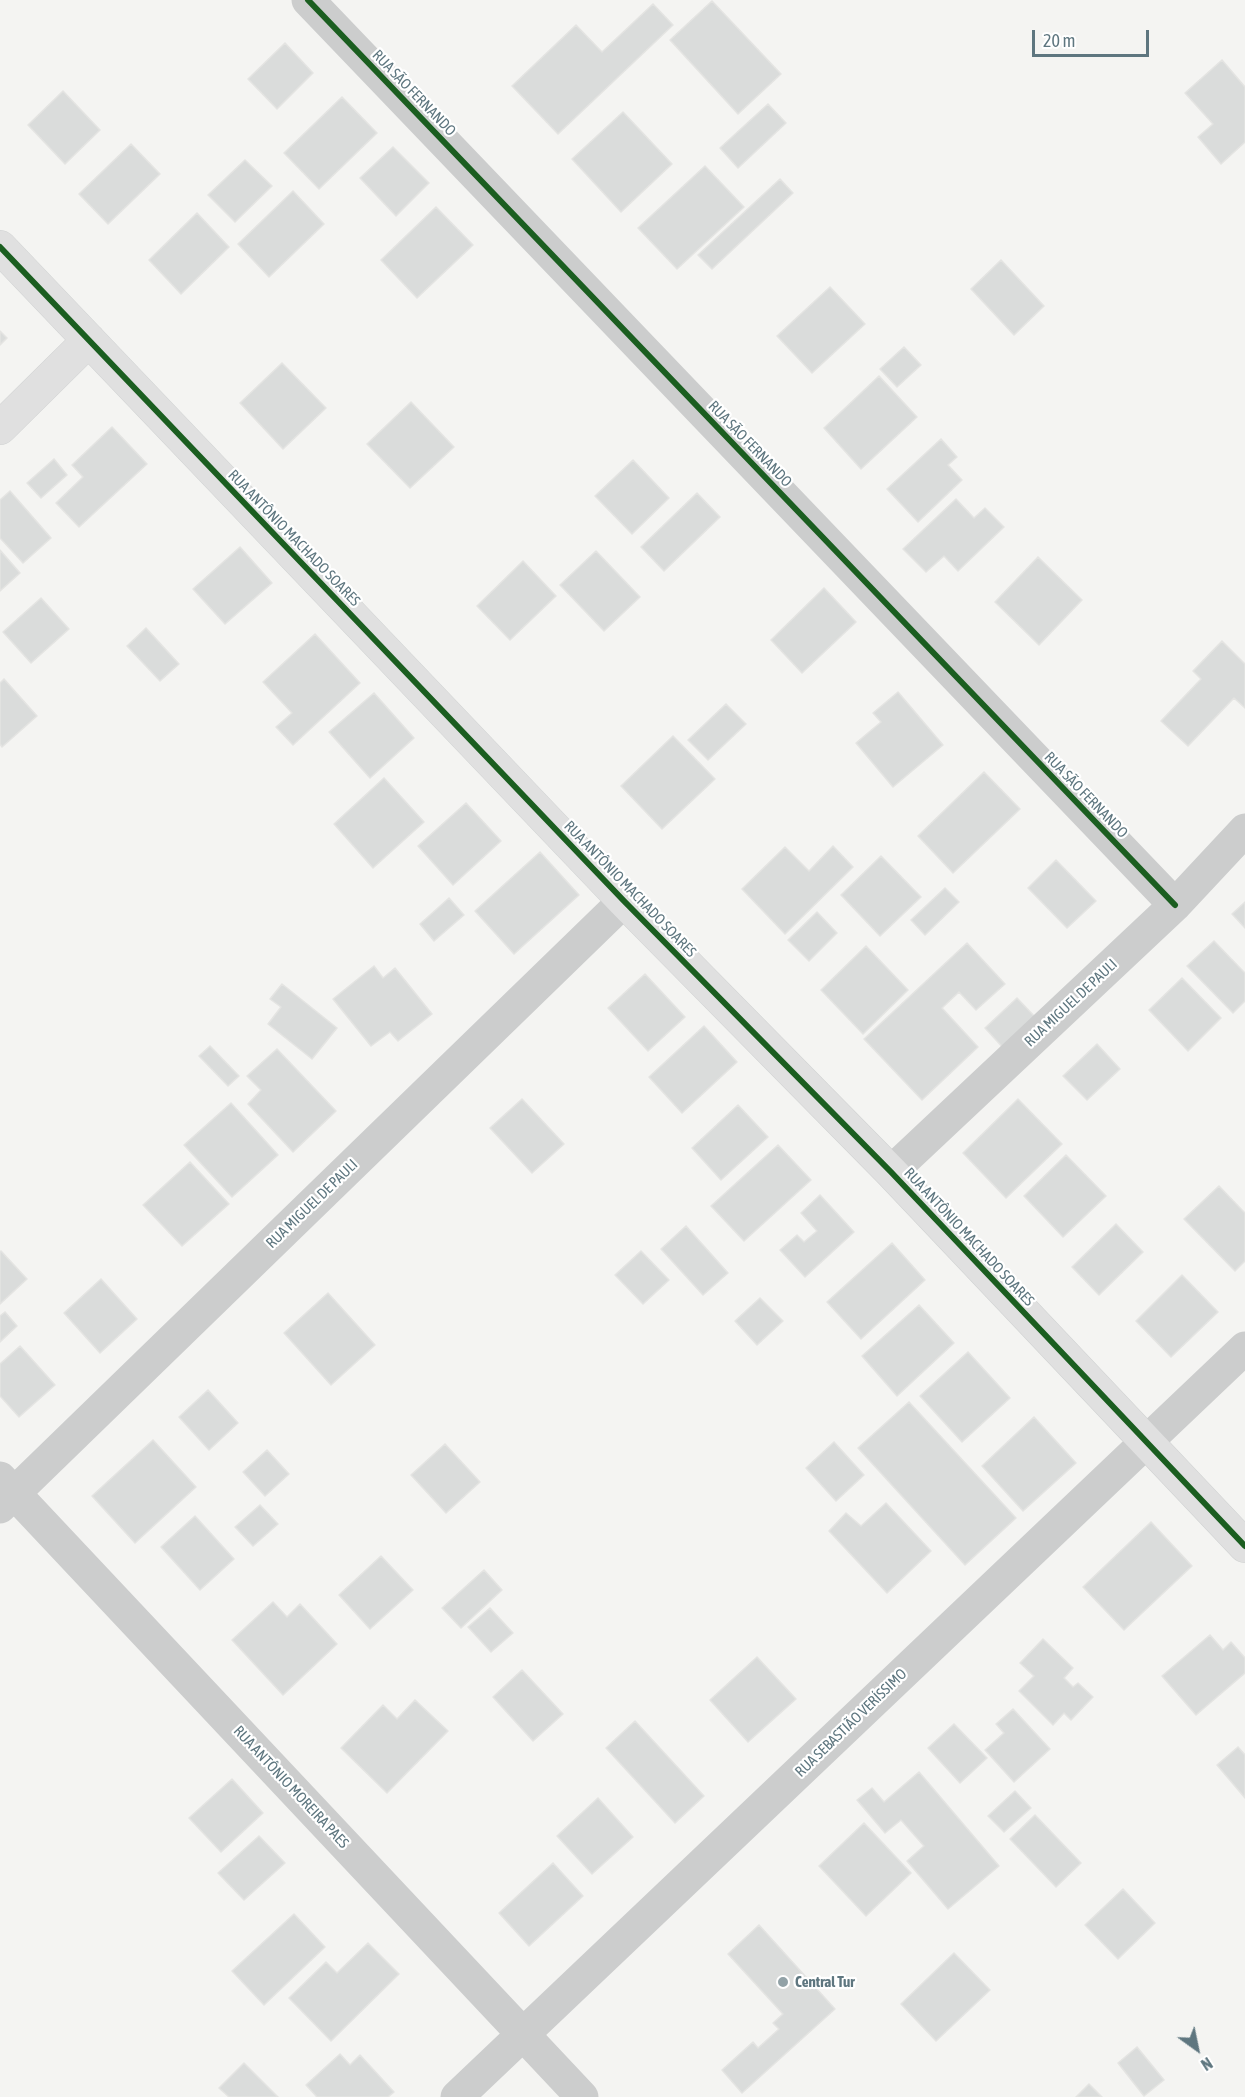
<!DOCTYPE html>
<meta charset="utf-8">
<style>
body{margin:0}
#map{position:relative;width:1245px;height:2097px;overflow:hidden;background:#f4f4f2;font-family:"Asap Condensed",sans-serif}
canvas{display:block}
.north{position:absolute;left:1167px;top:2019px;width:60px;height:60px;-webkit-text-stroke:4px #fff;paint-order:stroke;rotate:147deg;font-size:16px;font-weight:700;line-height:24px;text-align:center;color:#5e767f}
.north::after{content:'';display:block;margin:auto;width:21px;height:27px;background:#5e767f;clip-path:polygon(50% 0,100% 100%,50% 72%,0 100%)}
.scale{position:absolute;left:1032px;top:30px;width:117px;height:27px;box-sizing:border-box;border:3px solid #5e767f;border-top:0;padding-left:8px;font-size:18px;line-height:21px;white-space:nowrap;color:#5e767f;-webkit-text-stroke:4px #fff;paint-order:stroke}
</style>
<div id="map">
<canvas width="1245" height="2097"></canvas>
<div class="north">N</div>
<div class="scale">20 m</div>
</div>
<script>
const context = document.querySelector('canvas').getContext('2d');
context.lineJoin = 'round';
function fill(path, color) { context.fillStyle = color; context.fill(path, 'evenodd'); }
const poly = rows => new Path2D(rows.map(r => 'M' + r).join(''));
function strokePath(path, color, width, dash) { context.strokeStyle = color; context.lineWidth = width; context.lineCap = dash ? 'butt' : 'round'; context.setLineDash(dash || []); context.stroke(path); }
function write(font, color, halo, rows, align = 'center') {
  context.font = font + ' "Asap Condensed",sans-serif'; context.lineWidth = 4.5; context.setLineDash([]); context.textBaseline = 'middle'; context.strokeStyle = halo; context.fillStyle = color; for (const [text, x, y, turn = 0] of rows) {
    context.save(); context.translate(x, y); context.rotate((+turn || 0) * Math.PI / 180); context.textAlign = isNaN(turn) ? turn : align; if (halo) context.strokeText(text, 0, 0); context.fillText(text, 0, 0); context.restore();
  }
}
const building = poly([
 [712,1,781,74,738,114,670,40,712,1],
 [653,4,673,25,558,134,512,86,576,25,602,52,653,4],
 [285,43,313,73,277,109,248,79,285,43],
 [1222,60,1245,87,1245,142,1221,164,1198,137,1213,124,1185,93,1222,60],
 [63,91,100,130,65,164,28,125,63,91],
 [342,97,377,133,319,189,284,153,342,97],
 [768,104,786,123,738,168,720,148,768,104],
 [623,112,672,164,621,212,572,159,623,112],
 [131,144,160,174,108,224,79,194,131,144],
 [393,147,429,183,396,216,360,178,393,147],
 [245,160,272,186,235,222,208,195,245,160],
 [705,166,744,207,677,269,638,228,705,166],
 [780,179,793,193,712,269,698,255,780,179],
 [293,191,324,224,269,277,238,244,293,191],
 [436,207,473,245,417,298,381,260,436,207],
 [197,213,229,247,181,294,149,260,197,213],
 [1001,260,1044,306,1014,335,971,289,1001,260],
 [830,287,865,324,812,373,777,336,830,287],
 [0,331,7,338,0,345,0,331],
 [904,347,921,365,897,387,880,369,904,347],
 [282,363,326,408,283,449,240,403,282,363],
 [879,376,917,417,861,469,824,428,879,376],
 [411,402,454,447,410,488,367,444,411,402],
 [112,427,147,464,79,527,56,503,83,477,72,465,112,427],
 [941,439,957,457,948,465,962,480,918,522,887,489,941,439],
 [54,459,67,475,41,498,27,483,54,459],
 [633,460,669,498,632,534,595,496,633,460],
 [10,491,51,538,23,563,0,538,0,500,10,491],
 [697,493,720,517,664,571,641,547,697,493],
 [956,499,974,518,985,508,1004,527,958,571,944,556,926,572,903,549,956,499],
 [240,547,272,583,225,624,193,589,240,547],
 [0,550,20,573,0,591,0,550],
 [596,551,640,597,604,631,560,585,596,551],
 [1038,557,1082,600,1039,645,995,602,1038,557],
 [523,561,556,596,510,640,477,606,523,561],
 [824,588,856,622,802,673,771,640,824,588],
 [41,598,69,629,31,663,3,632,41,598],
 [146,628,179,664,160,681,127,646,146,628],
 [315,634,360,683,293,745,276,727,292,713,263,682,315,634],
 [1222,641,1245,664,1245,708,1234,698,1188,746,1161,721,1201,679,1193,671,1222,641],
 [4,679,37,716,2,747,0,744,0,683,4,679],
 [898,692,943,745,893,787,856,743,881,722,873,713,898,692],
 [374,693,414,738,370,778,329,732,374,693],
 [726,704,746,724,708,760,688,740,726,704],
 [673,736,715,779,662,829,621,786,673,736],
 [984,772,1020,809,953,873,918,836,984,772],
 [384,778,424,822,373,868,334,824,384,778],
 [466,803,501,841,453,885,418,846,466,803],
 [833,846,853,867,785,934,742,889,785,847,809,871,833,846],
 [540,852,579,895,514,954,475,911,540,852],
 [881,856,921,897,880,936,841,895,881,856],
 [1056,860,1096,901,1067,928,1028,888,1056,860],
 [945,888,959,902,925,935,911,920,945,888],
 [449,898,464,915,434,941,420,924,449,898],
 [1245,902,1245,928,1232,914,1245,902],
 [817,912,837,933,809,961,788,940,817,912],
 [1214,941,1245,973,1245,1001,1233,1013,1187,966,1214,941],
 [967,943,1005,984,976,1010,959,992,942,1008,978,1047,922,1100,864,1039,967,943],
 [866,946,908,990,863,1034,821,990,866,946],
 [374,966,383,978,395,968,432,1014,398,1041,390,1032,371,1046,333,999,374,966],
 [645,974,685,1017,648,1051,608,1008,645,974],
 [1182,978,1221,1018,1188,1051,1149,1010,1182,978],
 [282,984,337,1028,312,1059,268,1024,281,1007,270,999,282,984],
 [1017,998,1039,1021,1006,1051,985,1028,1017,998],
 [704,1026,737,1062,682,1113,649,1077,704,1026],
 [1097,1044,1120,1069,1087,1100,1063,1076,1097,1044],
 [210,1046,239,1076,228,1086,199,1056,210,1046],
 [277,1049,336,1111,293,1152,248,1104,261,1090,247,1076,277,1049],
 [522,1099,564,1144,532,1173,490,1128,522,1099],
 [1018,1099,1062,1144,1006,1198,963,1153,1018,1099],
 [231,1103,278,1155,232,1197,184,1145,231,1103],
 [738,1105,768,1137,721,1180,692,1148,738,1105],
 [778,1145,811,1180,744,1241,711,1206,778,1145],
 [1066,1155,1106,1196,1063,1237,1024,1196,1066,1155],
 [190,1162,229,1204,182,1246,143,1205,190,1162],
 [1219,1186,1245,1213,1245,1261,1235,1271,1184,1219,1219,1186],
 [820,1195,854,1232,805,1277,780,1250,797,1235,804,1242,817,1231,801,1213,820,1195],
 [1116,1224,1143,1252,1099,1295,1072,1267,1116,1224],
 [686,1226,728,1273,703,1295,661,1249,686,1226],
 [892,1243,925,1280,861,1339,827,1302,892,1243],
 [1,1251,27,1279,0,1304,0,1252,1,1251],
 [641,1251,669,1280,643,1304,615,1275,641,1251],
 [1182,1275,1218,1312,1171,1357,1136,1321,1182,1275],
 [101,1279,137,1319,100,1353,64,1313,101,1279],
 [328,1293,375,1345,331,1385,284,1333,328,1293],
 [760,1298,783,1321,757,1345,735,1321,760,1298],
 [919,1305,954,1343,897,1396,862,1356,919,1305],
 [5,1312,17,1326,0,1342,0,1316,5,1312],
 [20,1346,55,1385,19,1417,0,1396,0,1364,20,1346],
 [968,1352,1010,1398,962,1442,920,1396,968,1352],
 [208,1390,238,1423,209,1450,179,1417,208,1390],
 [909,1402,1016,1518,965,1565,858,1448,909,1402],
 [1034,1417,1076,1463,1023,1511,982,1466,1034,1417],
 [153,1440,196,1487,135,1543,92,1496,153,1440],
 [834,1442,864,1475,836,1501,806,1468,834,1442],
 [445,1444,480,1482,446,1513,411,1475,445,1444],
 [267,1450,289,1474,265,1496,243,1472,267,1450],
 [886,1503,931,1551,887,1593,829,1531,846,1513,861,1526,886,1503],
 [260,1505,278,1524,253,1546,235,1527,260,1505],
 [195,1516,234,1559,200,1590,161,1547,195,1516],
 [1151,1522,1192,1566,1124,1630,1083,1587,1151,1522],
 [381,1556,413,1590,370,1629,339,1595,381,1556],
 [484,1570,502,1590,461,1628,442,1608,484,1570],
 [273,1602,287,1617,300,1604,337,1644,283,1695,232,1640,273,1602],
 [490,1608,513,1633,491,1652,468,1627,490,1608],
 [1210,1635,1223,1650,1231,1642,1245,1658,1245,1673,1196,1715,1162,1676,1210,1635],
 [1043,1639,1073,1668,1064,1678,1073,1687,1078,1683,1093,1697,1071,1720,1064,1713,1053,1725,1019,1691,1034,1676,1020,1663,1043,1639],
 [757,1657,796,1699,748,1742,710,1700,757,1657],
 [522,1670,563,1714,533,1741,493,1697,522,1670],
 [415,1700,448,1731,387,1793,341,1748,383,1705,397,1719,415,1700],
 [1013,1709,1050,1749,1014,1782,985,1750,1004,1733,996,1724,1013,1709],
 [635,1721,704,1796,675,1823,606,1748,635,1721],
 [954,1724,987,1758,960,1783,928,1748,954,1724],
 [1238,1747,1245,1755,1245,1798,1217,1765,1238,1747],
 [919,1772,999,1866,948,1909,907,1861,924,1846,901,1820,885,1833,857,1800,872,1788,884,1802,919,1772],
 [232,1779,263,1813,221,1852,189,1818,232,1779],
 [1015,1791,1031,1808,1004,1832,988,1816,1015,1791],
 [598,1798,633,1837,592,1874,557,1836,598,1798],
 [1035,1815,1081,1863,1056,1887,1010,1839,1035,1815],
 [864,1823,911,1873,866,1916,819,1866,864,1823],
 [259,1836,285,1863,244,1900,218,1873,259,1836],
 [553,1863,583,1896,529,1946,499,1913,553,1863],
 [1123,1889,1155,1923,1118,1959,1085,1925,1123,1889],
 [294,1914,325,1947,264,2005,232,1971,294,1914],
 [759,1925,835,2009,742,2093,722,2070,753,2042,758,2048,779,2029,773,2023,783,2014,728,1954,759,1925],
 [368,1943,399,1974,331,2041,289,1998,326,1962,337,1973,368,1943],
 [954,1953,990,1990,936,2041,901,2004,954,1953],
 [1137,2047,1164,2080,1144,2096,1118,2063,1137,2047],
 [340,2054,350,2065,360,2055,394,2092,388,2097,317,2097,306,2085,340,2054],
 [244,2063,278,2097,229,2097,219,2088,244,2063],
 [1089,2084,1102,2097,1076,2097,1089,2084]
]);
fill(building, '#dadcdb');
strokePath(building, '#e4e4e2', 1.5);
const secondary = poly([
 [0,247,624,901,891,1172,1245,1546],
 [0,428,89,340]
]);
strokePath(secondary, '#d0d2d2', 34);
strokePath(poly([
 [308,0,1175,905],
 [891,1172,1175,905,1245,830],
 [0,1478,582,2097],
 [0,1507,624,901],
 [457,2097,1245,1348]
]), '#cccdcd', 33);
strokePath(secondary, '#e0e0e0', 33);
strokePath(poly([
 [308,0,1175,905],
 [0,247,624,901,891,1172,1245,1546]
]), '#1b5e20', 6);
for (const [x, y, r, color] of [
 [783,1982,6,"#92a2a7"]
]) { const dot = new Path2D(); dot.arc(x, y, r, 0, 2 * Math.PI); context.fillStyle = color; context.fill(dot); strokePath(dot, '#fff', 2); }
write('15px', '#5e767f', '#fff', [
 ["RUA SÃO FERNANDO",414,93,46],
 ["RUA SÃO FERNANDO",750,444,46],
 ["RUA ANTÔNIO MACHADO SOARES",294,538,46],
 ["RUA SÃO FERNANDO",1086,795,46],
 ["RUA ANTÔNIO MACHADO SOARES",630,889,46],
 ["RUA MIGUEL DE PAULI",1071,1003,-43],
 ["RUA MIGUEL DE PAULI",312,1204,-44],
 ["RUA ANTÔNIO MACHADO SOARES",969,1237,47],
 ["RUA SEBASTIÃO VERÍSSIMO",851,1723,-44],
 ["RUA ANTÔNIO MOREIRA PAES",291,1787,47]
]);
write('bold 15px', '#5e767f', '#fff', [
 ["Central Tur",795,1982]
], 'left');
</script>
